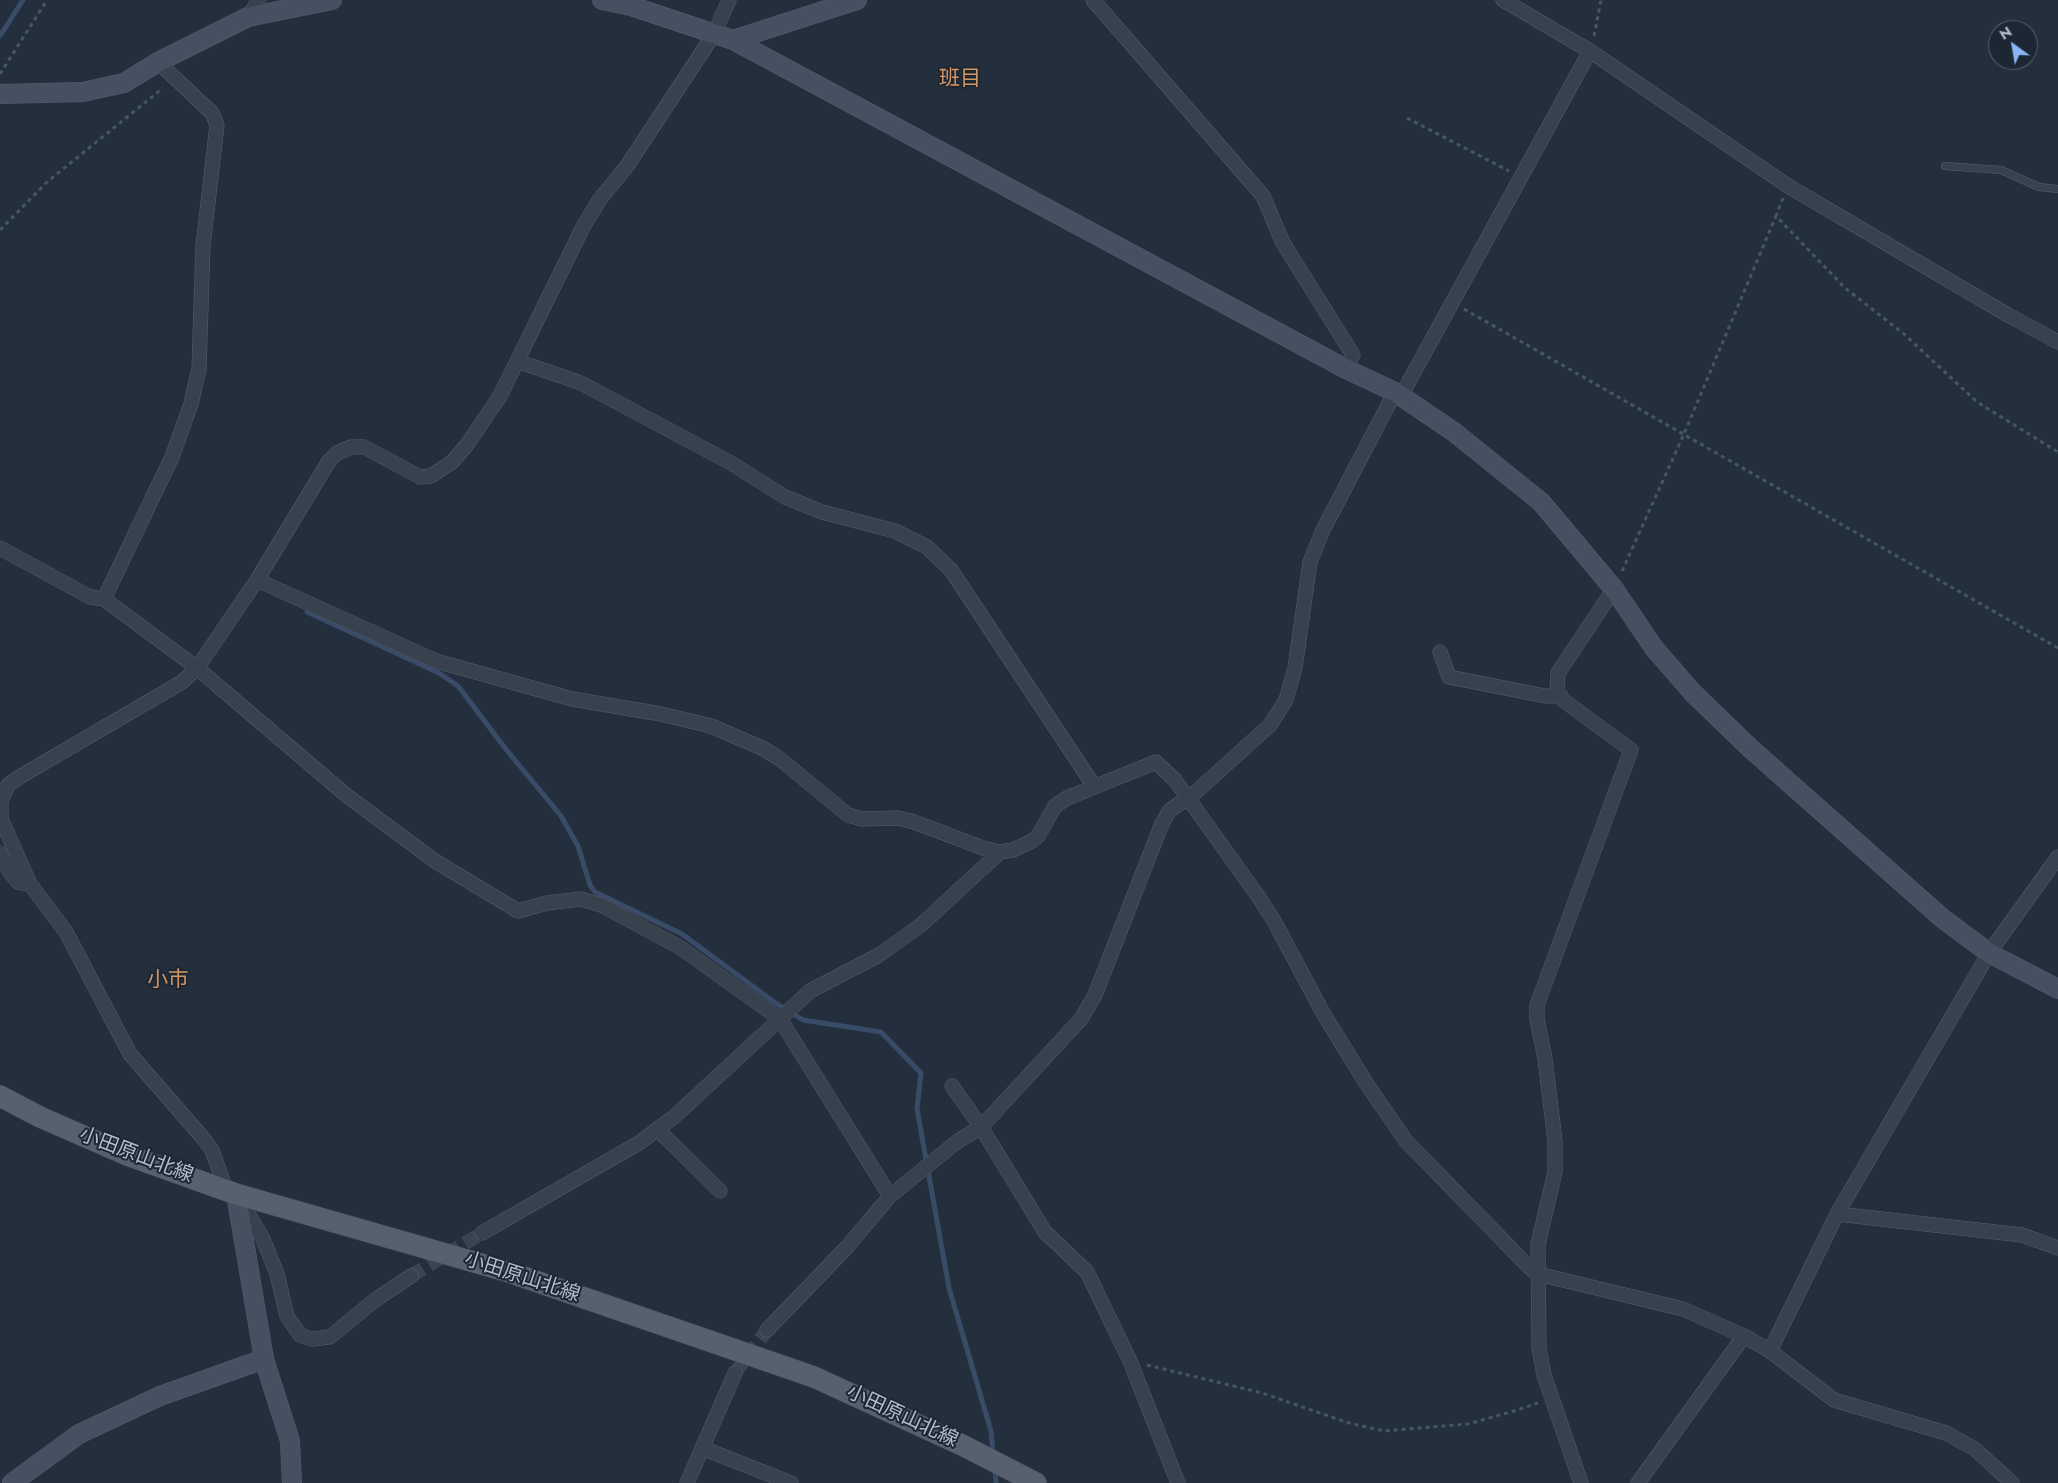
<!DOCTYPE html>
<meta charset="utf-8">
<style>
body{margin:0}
#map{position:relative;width:2058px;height:1483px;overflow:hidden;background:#242f3e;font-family:Jost,sans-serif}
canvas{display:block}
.north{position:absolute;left:1988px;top:20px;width:50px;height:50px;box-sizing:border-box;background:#1d2633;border:1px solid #59626f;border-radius:50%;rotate:328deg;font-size:14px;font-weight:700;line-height:20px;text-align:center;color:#b4bcc9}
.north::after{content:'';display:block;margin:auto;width:18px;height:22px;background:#8ab4f8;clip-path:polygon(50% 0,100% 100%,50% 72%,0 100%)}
</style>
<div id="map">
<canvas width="2058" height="1483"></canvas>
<div class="north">N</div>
</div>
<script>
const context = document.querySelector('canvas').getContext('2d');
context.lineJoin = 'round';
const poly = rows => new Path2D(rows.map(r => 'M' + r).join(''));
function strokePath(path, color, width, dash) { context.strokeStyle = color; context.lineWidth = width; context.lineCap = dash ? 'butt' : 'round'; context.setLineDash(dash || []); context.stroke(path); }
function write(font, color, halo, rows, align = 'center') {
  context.font = font + ' Jost,"Noto Sans JP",sans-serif'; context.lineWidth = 4; context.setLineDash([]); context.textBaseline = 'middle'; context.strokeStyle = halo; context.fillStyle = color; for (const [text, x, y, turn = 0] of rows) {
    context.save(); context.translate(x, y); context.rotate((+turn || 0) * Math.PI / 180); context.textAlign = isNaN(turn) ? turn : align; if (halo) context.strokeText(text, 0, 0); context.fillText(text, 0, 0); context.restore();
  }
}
strokePath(poly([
 [0,36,23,0],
 [307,612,439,673,458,686,505,748,561,816,578,846,590,885,595,892,682,934,774,1002,803,1020,881,1032,921,1073,917,1109,949,1288,991,1431,993,1453],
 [995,1469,996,1483]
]), '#394c67', 5);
strokePath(poly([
 [411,1276,482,1233],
 [735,1373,767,1330]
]), '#3a4453', 14, [14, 7]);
const lane = poly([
 [1945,166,2001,170,2039,187,2058,189]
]);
const street = poly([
 [1093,0,1263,196,1283,243,1353,355,1346,369],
 [1503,0,1590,51,1788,186,2008,315,2058,342],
 [248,17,259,0],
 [517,361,581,383,731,463,785,497,822,512,895,531,927,547,951,570,1094,786],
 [1401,396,1590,51],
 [0,548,90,597,104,599,197,668,346,795,435,861,518,911,547,903,581,899,601,905,681,948,780,1019,890,1196],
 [257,580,436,661,572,699,661,714,711,726,762,748,780,759,848,815,862,819,898,818,914,822,983,848,1000,852,1013,850,1032,841,1038,836,1055,806,1067,798,1156,762,1175,780,1258,896,1274,921,1323,1013,1366,1083,1406,1141,1529,1267,1538,1274,1683,1309,1744,1336,1770,1351,1834,1400,1946,1433,1975,1449,2012,1483],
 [104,599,172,457,191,404,199,369,203,246,217,125,212,113,158,62],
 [1440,652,1449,677,1545,696,1561,696],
 [0,853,9,871,18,882,30,884],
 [952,1086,981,1127,1045,1232,1087,1272,1130,1361,1178,1483],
 [657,1129,720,1191],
 [226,1190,212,1150,203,1138,130,1054,66,932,30,884,1,819,1,801,8,785,21,776,182,682,197,668,257,580,329,461,337,453,351,447,364,447,420,477,431,476,452,462,466,446,500,396,583,227,600,199,627,166,714,34,729,0],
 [241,1202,263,1239,277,1274,287,1316,300,1335,312,1339,330,1337,375,1300,411,1276],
 [1837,1214,2022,1235,2058,1248],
 [482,1233,639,1143,675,1116,810,991,879,955,921,925,1000,852],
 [767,1330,847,1247,890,1196,958,1141,981,1127,1081,1019,1095,995,1161,826,1169,811,1196,792,1270,725,1286,700,1295,668,1310,562,1323,530,1395,392],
 [1770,1351,1837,1214,1989,953,2058,857],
 [702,1448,791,1483],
 [687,1483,735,1373],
 [1581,1483,1544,1375,1539,1348,1538,1244,1555,1172,1555,1141,1545,1059,1537,1019,1537,1005,1631,750,1563,700,1557,691,1558,673,1614,589],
 [1638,1483,1744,1336]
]);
const secondary = poly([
 [602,0,631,6,733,40,857,0],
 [733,40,1346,369,1395,392,1454,432,1541,502,1614,589,1654,648,1693,693,1750,748,1942,918,1989,953,2058,989],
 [0,94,83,92,124,83,158,62,248,17,332,0],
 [236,1194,264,1359,290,1441,292,1483],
 [12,1483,79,1434,160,1396,264,1359]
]);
const primary = poly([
 [0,1096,40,1117,127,1155,236,1194,509,1272,814,1377,964,1446,1036,1483]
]);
strokePath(lane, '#565f6c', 8);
strokePath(street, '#565f6c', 15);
strokePath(secondary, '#565f6c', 20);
strokePath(primary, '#414a57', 22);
strokePath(poly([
 [1594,36,1601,0],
 [0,74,47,0],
 [1407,118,1509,171],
 [1783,198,1776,216,1845,288,1904,334,1977,402,2058,452],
 [0,230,47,182,163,88],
 [1464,309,2058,648],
 [1622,571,1684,434,1776,216],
 [1147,1365,1262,1393,1349,1423,1384,1431,1468,1424,1514,1411,1538,1403]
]), '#44595c', 3, [4, 4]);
strokePath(lane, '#38414e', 7);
strokePath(street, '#38414e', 14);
strokePath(secondary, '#465061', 19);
strokePath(primary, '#56606e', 21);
write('20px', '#b4bcc9', '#1d2633', [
 ["小田原山北線",136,1156,21],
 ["小田原山北線",522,1278,18],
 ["小田原山北線",902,1417,25]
]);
write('21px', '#d59563', '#1d2633', [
 ["班目",960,80],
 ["小市",168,981]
]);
</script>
